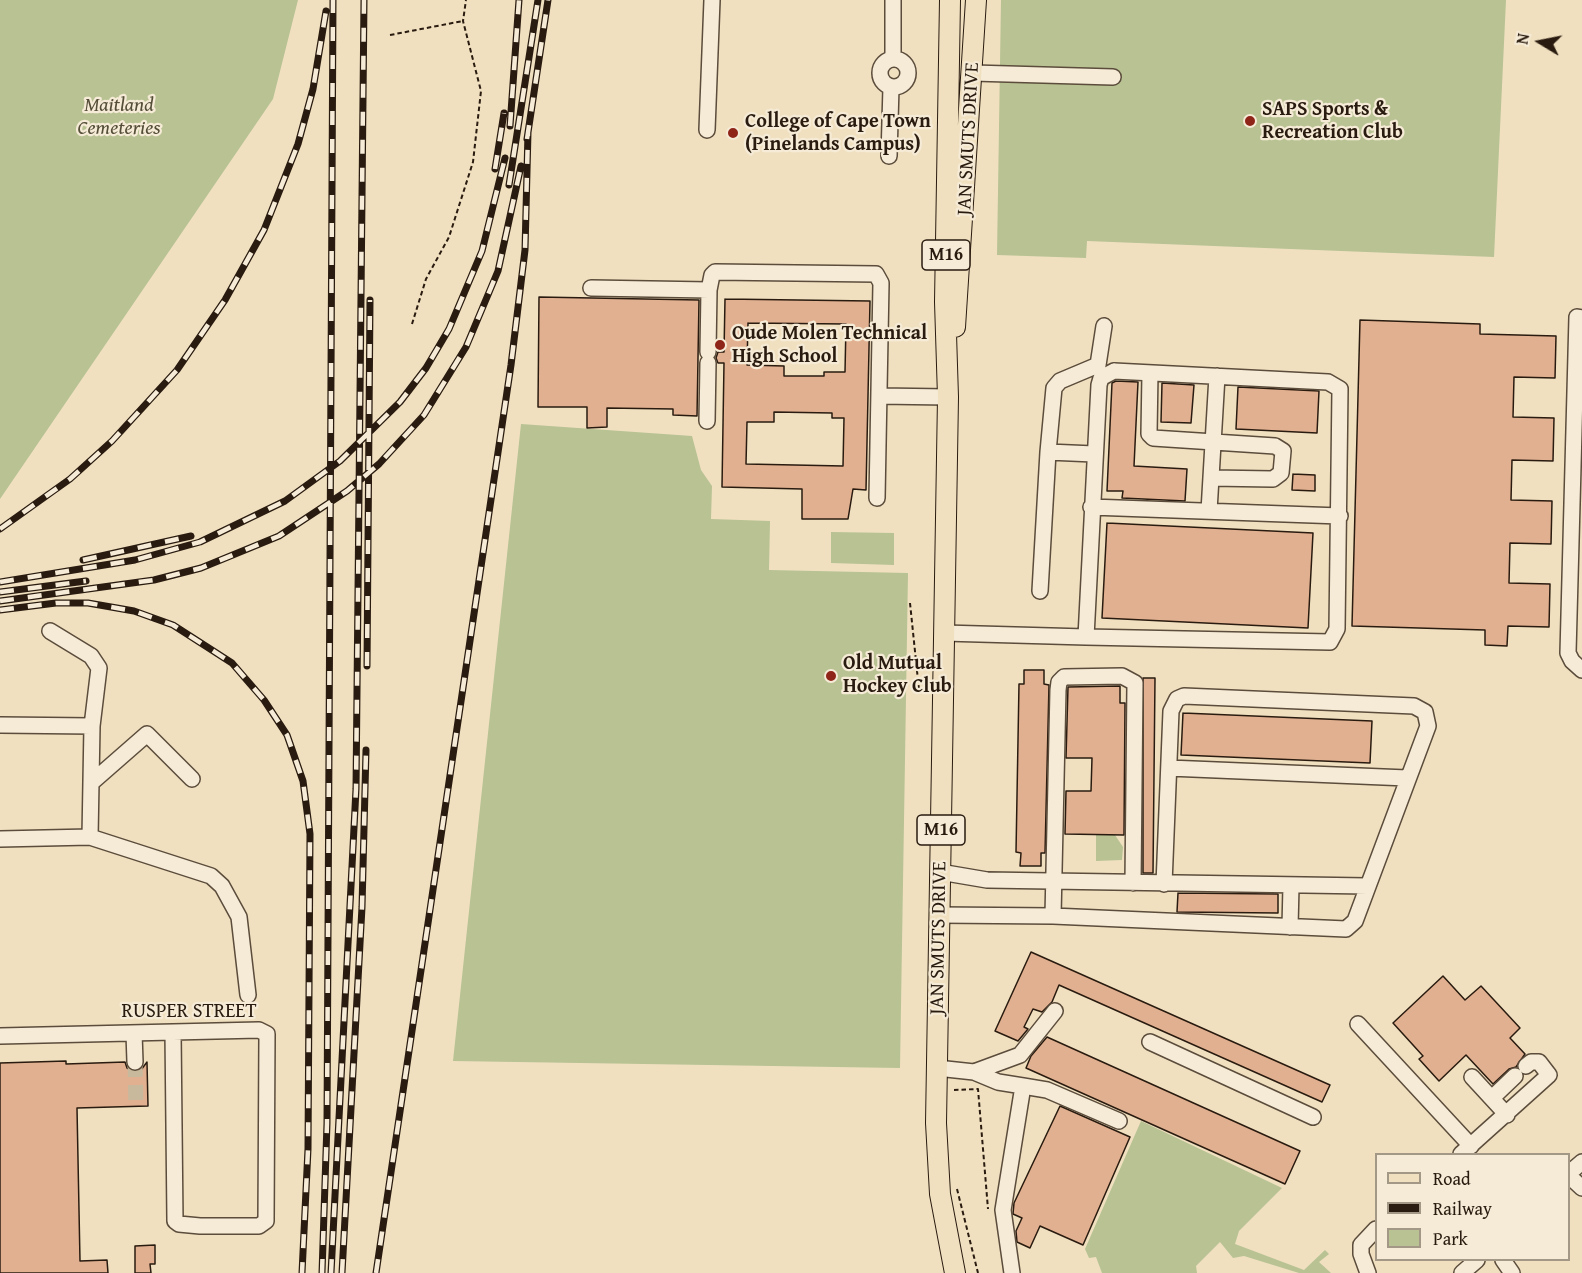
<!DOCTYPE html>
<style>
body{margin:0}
#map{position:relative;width:1582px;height:1273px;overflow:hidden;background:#f0e0c0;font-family:"Gentium Book Plus",serif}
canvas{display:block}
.legend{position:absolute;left:1375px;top:1153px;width:195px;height:108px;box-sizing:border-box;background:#f5ebd6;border:2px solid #a39886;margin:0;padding:8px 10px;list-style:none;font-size:18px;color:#291b0f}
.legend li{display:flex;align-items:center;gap:12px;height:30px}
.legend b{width:30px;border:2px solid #a39886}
.north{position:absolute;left:1510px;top:12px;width:60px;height:60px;-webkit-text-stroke:4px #f5ebd6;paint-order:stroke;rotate:280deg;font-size:16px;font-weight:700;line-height:24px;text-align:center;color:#291b0f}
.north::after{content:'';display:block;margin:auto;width:21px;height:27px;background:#291b0f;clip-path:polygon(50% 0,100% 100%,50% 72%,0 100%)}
</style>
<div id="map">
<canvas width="1582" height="1273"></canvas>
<ul class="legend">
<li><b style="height:8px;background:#f0e0c0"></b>Road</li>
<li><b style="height:8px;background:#291b0f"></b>Railway</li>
<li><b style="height:16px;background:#b8c293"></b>Park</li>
</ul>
<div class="north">N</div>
</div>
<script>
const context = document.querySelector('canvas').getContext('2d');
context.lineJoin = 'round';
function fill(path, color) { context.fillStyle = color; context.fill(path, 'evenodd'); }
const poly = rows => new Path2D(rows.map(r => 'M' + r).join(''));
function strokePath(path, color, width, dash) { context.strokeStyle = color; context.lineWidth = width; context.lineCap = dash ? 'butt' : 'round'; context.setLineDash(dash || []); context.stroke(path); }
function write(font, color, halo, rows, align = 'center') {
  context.font = font + ' "Gentium Book Plus",serif'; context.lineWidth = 4.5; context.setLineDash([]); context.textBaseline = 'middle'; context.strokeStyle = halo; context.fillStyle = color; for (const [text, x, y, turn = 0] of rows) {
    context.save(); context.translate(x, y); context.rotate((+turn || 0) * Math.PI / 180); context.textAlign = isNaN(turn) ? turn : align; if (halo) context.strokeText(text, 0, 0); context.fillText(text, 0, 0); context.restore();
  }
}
fill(poly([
 [0,0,298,0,273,99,0,499],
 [1001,0,1506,0,1494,257,1087,241,1086,258,997,255],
 [521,424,692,436,701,470,712,486,711,519,770,521,769,570,908,573,900,1068,453,1061],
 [831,532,894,533,894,565,831,563],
 [1096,834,1115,835,1123,847,1122,860,1096,861],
 [1141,1121,1282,1188,1239,1231,1235,1244,1304,1270,1325,1250,1329,1254,1319,1262,1331,1273,1299,1273,1244,1256,1233,1258,1220,1242,1196,1266,1197,1273,1102,1273,1096,1257,1089,1258,1085,1249]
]), '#b8c293');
const building = poly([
 [539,297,699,300,697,416,673,415,673,409,607,408,607,427,587,428,587,407,538,407,539,297],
 [725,299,870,301,866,490,853,489,848,519,802,519,802,489,722,487,724,363,718,363,716,358,718,352,724,352,725,299],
 [748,323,846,324,845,372,824,372,824,376,784,376,784,366,747,365,748,323],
 [774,412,832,413,832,418,844,418,843,466,746,464,747,422,774,422,774,412],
 [1360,320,1480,324,1480,334,1556,336,1555,378,1514,377,1513,417,1554,418,1553,461,1512,460,1511,500,1552,501,1551,544,1510,543,1509,583,1550,584,1549,627,1508,626,1507,646,1485,645,1485,630,1352,626,1360,320],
 [1116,381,1138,382,1134,466,1187,469,1185,501,1122,498,1123,491,1107,491,1112,383,1116,381],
 [1162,383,1194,385,1191,423,1161,422,1162,383],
 [1238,387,1319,391,1317,433,1236,429,1238,387],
 [1293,474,1315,475,1315,491,1292,490,1293,474],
 [1107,523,1313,533,1308,628,1102,618,1107,523],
 [1024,670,1044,670,1044,684,1049,685,1045,853,1041,853,1041,866,1020,866,1021,853,1016,852,1019,684,1024,684,1024,670],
 [1143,678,1155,678,1153,873,1143,873,1143,678],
 [1120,686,1120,703,1125,703,1124,835,1065,834,1066,791,1091,791,1092,758,1066,758,1068,687,1120,686],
 [1183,713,1372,721,1370,763,1181,755,1183,713],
 [1178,893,1278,894,1278,913,1177,912,1178,893],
 [1031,952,1330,1085,1322,1102,1059,985,1052,1002,1042,1012,1033,1009,1024,1027,1028,1029,1018,1041,995,1031,1031,952],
 [1443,976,1465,1000,1481,986,1520,1028,1510,1038,1525,1054,1516,1067,1509,1069,1493,1084,1466,1055,1439,1081,1419,1059,1423,1056,1393,1023,1443,976],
 [1047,1037,1300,1151,1285,1184,1026,1068,1031,1056,1047,1037],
 [66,1061,66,1064,125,1062,127,1068,135,1072,141,1070,147,1062,148,1106,77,1108,80,1261,107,1260,108,1273,0,1273,0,1063,66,1061],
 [1060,1106,1130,1137,1083,1245,1040,1226,1030,1248,1017,1242,1016,1231,1022,1218,1013,1214,1014,1203,1060,1106],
 [155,1245,155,1264,150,1264,151,1273,135,1273,135,1246,155,1245]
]);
fill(building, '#e1b090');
strokePath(building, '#291b0f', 1.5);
strokePath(poly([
 [135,1062,136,1106]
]), '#c8b99d', 15, [15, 8]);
const minor = poly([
 [893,58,893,0],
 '880 73a14 14 0 1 1 28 0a14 14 0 1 1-28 0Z',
 [973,73,1113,77],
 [707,130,712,0],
 [889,156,891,87],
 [591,288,709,290],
 [1582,318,1577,317,1568,653,1572,661,1582,670],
 [708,352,709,290,712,275,715,272,876,274,881,283,877,498],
 [1114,371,1328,382,1340,389,1337,629,1330,642,1086,637,1099,385,1101,378,1114,371],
 [1150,373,1149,434,1153,438,1275,446,1283,451,1281,473,1273,479,1211,478],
 [879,396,948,397],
 [707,421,708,363],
 [1048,452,1054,388,1060,381,1098,365,1104,326],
 [1091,507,1340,516],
 [1209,511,1217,376],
 [1040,591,1048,452,1094,454],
 [944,633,1086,637],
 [0,725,92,726],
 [1169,768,1407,778],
 [91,783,147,734,192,779],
 [90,837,211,876,222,886,239,917,248,995],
 [0,839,90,837,92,726,99,668,91,656,50,631],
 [940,872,987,880,1367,886],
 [939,915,1053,916,1346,929,1355,921,1428,726,1425,712,1414,706,1184,696,1177,699,1171,711,1164,884],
 [1053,916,1058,690,1059,682,1064,677,1122,676,1135,683,1133,883],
 [1290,927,1291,886],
 [1358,1024,1471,1146],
 [134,1033,135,1062],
 [0,1036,173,1032,259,1030,267,1034,266,1221,259,1226,200,1226,179,1224,175,1221,173,1032],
 [1150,1042,1313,1117],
 [937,1068,974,1072,998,1082,1023,1086,1003,1210,1012,1273],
 [974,1072,1020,1055,1055,1011],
 [1472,1077,1507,1115],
 [1023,1086,1047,1090,1119,1121],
 [1492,1098,1515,1076],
 [1461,1154,1549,1075,1539,1062,1531,1062,1526,1066],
 [1568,1174,1582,1162],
 [1568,1175,1582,1188],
 [1503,1260,1512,1273],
 [1368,1273,1361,1254,1361,1245,1376,1229],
 [1462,1273,1477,1260]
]);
const major = poly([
 [950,0,945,302,948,397,936,1123,940,1194,955,1273],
 [955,327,976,0]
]);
strokePath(minor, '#5b4c3b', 18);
strokePath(major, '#291b0f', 22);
strokePath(poly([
 [390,35,463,21],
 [412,324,426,279,449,237,473,162,481,91,463,21,466,0],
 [910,603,919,690,928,690],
 [954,1090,978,1089,988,1209],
 [957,1189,978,1273]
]), '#291b0f', 2, [4.5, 3]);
strokePath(minor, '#f5ebd6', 15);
strokePath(major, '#f0e0c0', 20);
const rail = poly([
 [510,126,519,0],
 [527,139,548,0],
 [495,169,504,113],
 [509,185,538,0],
 [0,529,70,479,112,441,177,370,225,300,264,230,298,144,313,89,326,11],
 [83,560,191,536],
 [0,582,135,560,200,542,285,501,340,461,400,402,426,368,449,329,482,251,505,158],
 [0,592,86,581],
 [0,601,154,580,201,568,279,536,347,491,379,464,424,415,466,347,498,271,521,166],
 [0,610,56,603,88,603,134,611,173,625,232,663,264,700,287,735,303,781,310,834,308,1149,302,1273],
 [367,666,370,300],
 [322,1273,327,1123,333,0],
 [331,1273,356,789,364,0],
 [342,1273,362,907,366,750],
 [376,1273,511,365,525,250,528,132]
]);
strokePath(rail, '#291b0f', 7);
strokePath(rail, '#f5ebd6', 4.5, [14]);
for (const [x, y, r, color] of [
 [1250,121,6,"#8f2418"],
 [733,133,6,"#8f2418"],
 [720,345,6,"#8f2418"],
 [831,676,6,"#8f2418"]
]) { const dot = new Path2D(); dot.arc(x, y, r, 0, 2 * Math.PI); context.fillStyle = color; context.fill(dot); strokePath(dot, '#f5ebd6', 2); }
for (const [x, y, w] of [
 [946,255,48],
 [941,830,48]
]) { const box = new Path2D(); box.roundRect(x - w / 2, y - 15, w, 30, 4.5); context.fillStyle = '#f5ebd6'; context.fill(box); strokePath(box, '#291b0f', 1.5); }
write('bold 18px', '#291b0f', null, [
 ["M16",946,255],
 ["M16",941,830]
]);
write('italic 20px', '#544d37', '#f5ebd6', [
 ["Maitland",119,106],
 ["Cemeteries",119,129]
]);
write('bold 20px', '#291b0f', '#f5ebd6', [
 ["SAPS Sports &",1262,110],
 ["Recreation Club",1262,133],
 ["College of Cape Town",745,122],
 ["(Pinelands Campus)",745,145],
 ["Oude Molen Technical",732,334],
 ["High School",732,357],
 ["Old Mutual",843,664],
 ["Hockey Club",843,687]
], 'left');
write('20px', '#291b0f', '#f5ebd6', [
 ["JAN SMUTS DRIVE",969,139,-87],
 ["JAN SMUTS DRIVE",939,938,-89],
 ["RUSPER STREET",189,1012]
]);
</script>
